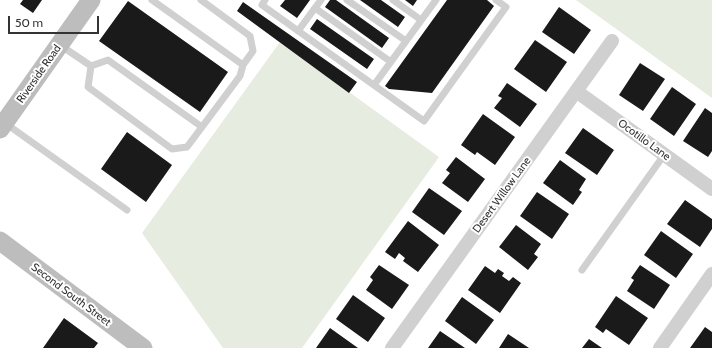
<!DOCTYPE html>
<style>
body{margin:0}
#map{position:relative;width:712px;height:348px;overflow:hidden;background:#fff;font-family:Cabin,sans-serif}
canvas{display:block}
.scale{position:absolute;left:8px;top:16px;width:91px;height:18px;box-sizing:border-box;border:2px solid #333;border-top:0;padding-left:5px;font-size:12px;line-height:14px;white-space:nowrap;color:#333;-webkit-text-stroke:3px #fff;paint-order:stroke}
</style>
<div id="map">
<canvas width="712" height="348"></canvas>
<div class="scale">50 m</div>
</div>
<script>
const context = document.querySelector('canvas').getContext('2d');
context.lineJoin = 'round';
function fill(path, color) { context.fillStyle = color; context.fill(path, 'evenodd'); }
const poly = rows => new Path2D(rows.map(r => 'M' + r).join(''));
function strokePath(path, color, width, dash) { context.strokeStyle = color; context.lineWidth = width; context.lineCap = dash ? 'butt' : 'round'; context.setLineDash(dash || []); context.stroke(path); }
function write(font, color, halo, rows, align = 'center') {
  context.font = font + ' Cabin,sans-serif'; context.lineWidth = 4; context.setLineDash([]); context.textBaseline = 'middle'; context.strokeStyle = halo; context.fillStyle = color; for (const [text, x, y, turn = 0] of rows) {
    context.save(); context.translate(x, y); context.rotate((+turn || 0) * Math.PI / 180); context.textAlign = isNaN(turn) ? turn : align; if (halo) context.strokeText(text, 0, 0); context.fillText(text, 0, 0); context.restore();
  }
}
fill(poly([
 [576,0,712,0,712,98],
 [280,42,439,157,302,348,223,348,142,233]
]), '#e6ecdf');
fill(poly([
 [23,0,42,0,33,13,20,4],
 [285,0,310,0,297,18,280,6],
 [330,0,336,0,389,38,382,48,325,7],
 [360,0,381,0,405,17,398,27],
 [405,0,417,0,413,6],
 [447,0,487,0,494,6,432,93,389,89,385,86],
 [128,1,228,72,200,112,99,41],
 [243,2,357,82,349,93,237,11],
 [559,7,591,30,574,54,542,32],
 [317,19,374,59,367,69,310,29],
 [535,40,567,62,546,92,514,69],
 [640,63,665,79,643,111,619,95],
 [507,83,537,104,520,127,494,108,502,98,498,96],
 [672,87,696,104,674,136,650,119],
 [705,108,712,113,712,151,708,157,683,141],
 [483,114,515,137,495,165,477,152,475,155,461,145],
 [583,128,614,150,597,175,565,153],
 [127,132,172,165,146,202,101,169],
 [456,157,485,179,468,202,442,183,450,173,446,170],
 [560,160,586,179,579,190,582,192,573,205,543,183],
 [429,188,462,211,444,235,412,212],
 [537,192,569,214,552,239,520,216],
 [685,200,712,219,712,229,700,247,667,224],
 [408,221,439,245,418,272,403,261,405,258,399,253,395,259,385,252],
 [516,225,541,244,534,254,538,257,528,270,499,247],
 [661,231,693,254,676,278,644,255],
 [379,265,409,285,392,309,366,290,373,280,370,277],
 [640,265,670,285,654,309,627,291,634,280,631,278],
 [485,266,495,273,498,269,504,273,502,276,509,281,513,277,521,283,500,313,468,290],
 [353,295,385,318,368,342,336,319],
 [616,296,648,318,629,345,606,329,603,333,595,327],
 [462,297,494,320,476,344,445,321],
 [64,318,98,343,94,348,43,348],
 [705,327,712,332,712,348,690,348],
 [330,328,358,348,316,348],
 [440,331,465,348,428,348],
 [508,334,529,348,499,348],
 [589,339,602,348,582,348]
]), '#1a1a1a');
strokePath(poly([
 [152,0,243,65],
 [201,0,250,36,253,51,243,65,240,76,202,127,108,60,91,66,88,87,172,149,187,147,202,127],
 [265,0,262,5,424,121,506,7,496,0],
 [347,0,406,41],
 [393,0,421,20],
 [315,8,391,62],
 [298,31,321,0],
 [60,45,91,66],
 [374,85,436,0],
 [5,123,127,210],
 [582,270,664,155]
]), '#d0d0d0', 7);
strokePath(poly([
 [576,91,712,189],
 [392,348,612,41],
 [660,348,712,274]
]), '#d0d0d0', 14);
strokePath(poly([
 [0,129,91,0],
 [0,241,143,348]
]), '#bdbdbd', 19);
write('11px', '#333', '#fff', [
 ["Riverside Road",39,74,-55],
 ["Ocotillo Lane",644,140,36],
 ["Desert Willow Lane",502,195,-54],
 ["Second South Street",71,295,37]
]);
</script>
